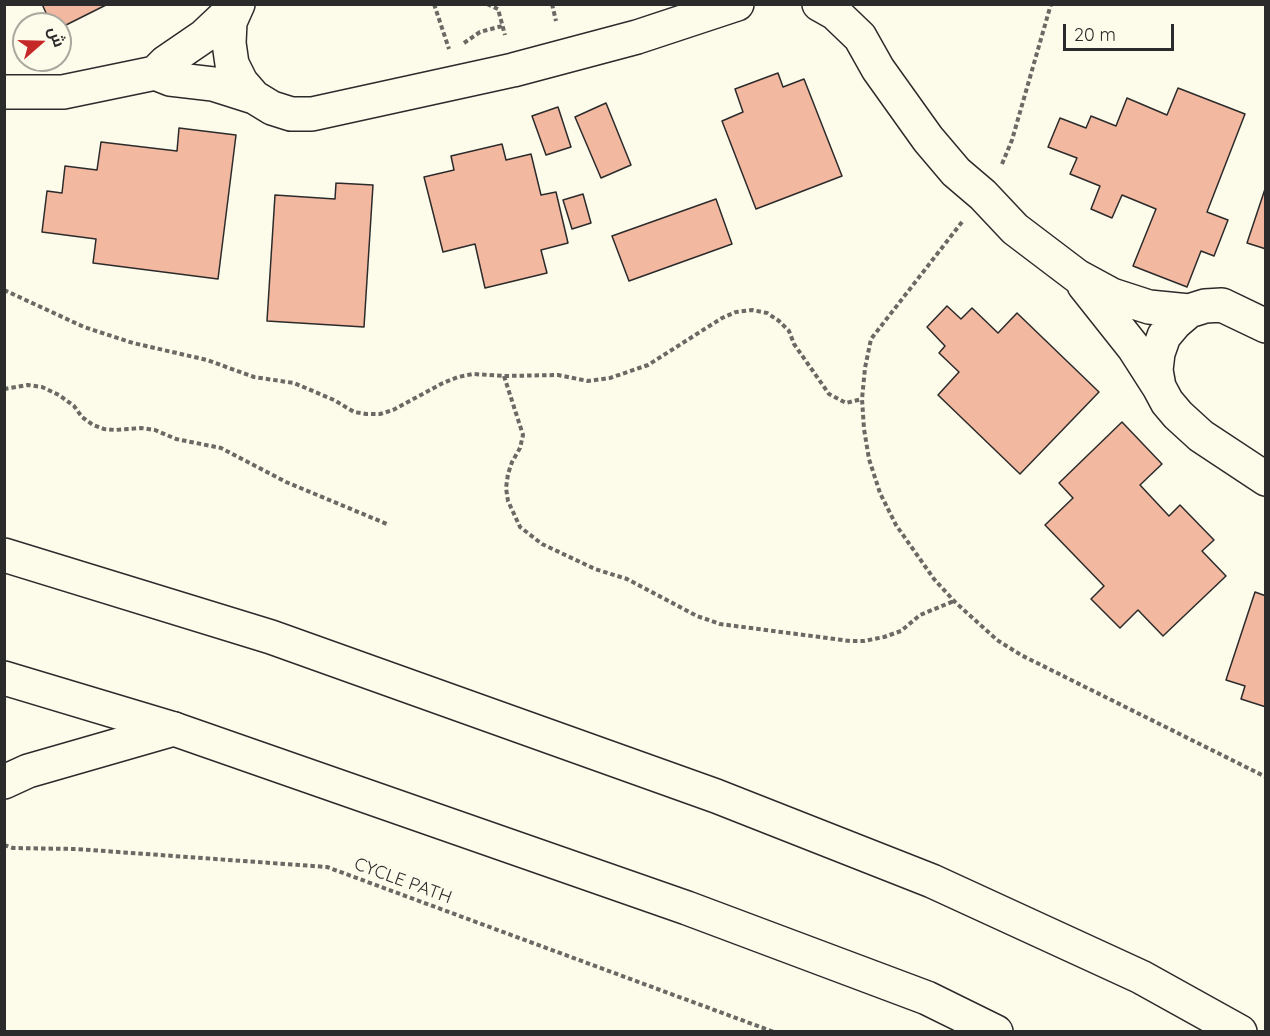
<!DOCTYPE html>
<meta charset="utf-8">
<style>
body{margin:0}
#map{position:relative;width:1270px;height:1036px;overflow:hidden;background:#fdfbea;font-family:Quicksand,Cairo,sans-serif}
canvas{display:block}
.frame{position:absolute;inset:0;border:6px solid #2b2b2b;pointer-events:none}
.north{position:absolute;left:12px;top:12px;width:60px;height:60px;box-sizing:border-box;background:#fdfbea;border:2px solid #a9a89e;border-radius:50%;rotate:70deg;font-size:16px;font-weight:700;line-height:24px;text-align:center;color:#2b2b2b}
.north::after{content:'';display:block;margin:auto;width:21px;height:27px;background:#c62828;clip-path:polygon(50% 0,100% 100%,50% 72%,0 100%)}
.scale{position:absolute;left:1063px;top:24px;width:111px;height:27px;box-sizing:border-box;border:3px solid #2b2b2b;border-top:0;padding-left:8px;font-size:18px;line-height:21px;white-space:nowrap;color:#2b2b2b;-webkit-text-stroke:4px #fdfbea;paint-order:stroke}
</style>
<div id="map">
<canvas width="1270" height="1036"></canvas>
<div class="frame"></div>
<div class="north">ش</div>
<div class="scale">20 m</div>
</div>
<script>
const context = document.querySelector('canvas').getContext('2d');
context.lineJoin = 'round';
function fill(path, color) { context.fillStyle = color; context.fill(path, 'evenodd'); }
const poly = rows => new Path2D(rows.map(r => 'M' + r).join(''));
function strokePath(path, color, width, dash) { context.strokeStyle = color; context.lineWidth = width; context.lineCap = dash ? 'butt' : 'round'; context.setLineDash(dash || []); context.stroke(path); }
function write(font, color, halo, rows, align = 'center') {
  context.font = font + ' Quicksand,sans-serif'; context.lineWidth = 4.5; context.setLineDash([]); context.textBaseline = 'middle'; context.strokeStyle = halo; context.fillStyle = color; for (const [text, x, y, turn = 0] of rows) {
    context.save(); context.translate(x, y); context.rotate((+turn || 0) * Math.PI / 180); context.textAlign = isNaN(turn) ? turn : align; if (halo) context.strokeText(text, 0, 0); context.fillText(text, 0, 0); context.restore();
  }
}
const building = poly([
 [42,4,108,4,60,28,60,24,51,24,42,4],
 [778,73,783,87,804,79,842,176,756,209,722,121,743,112,735,89,778,73],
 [1178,88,1245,114,1207,212,1228,220,1214,256,1201,251,1187,287,1133,266,1156,209,1122,195,1112,218,1091,209,1100,186,1070,174,1077,158,1048,147,1060,118,1086,128,1091,116,1116,126,1127,98,1167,115,1178,88],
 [606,103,631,165,601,178,575,117,606,103],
 [558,107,571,147,546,155,532,116,558,107],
 [179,128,236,135,218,279,93,263,96,239,42,232,47,191,62,193,65,166,97,170,101,142,177,151,179,128],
 [502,144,506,160,531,154,541,195,556,192,568,243,541,250,547,273,485,288,475,244,443,252,424,177,454,170,451,156,502,144],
 [336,183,373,185,364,327,267,321,275,195,335,199,336,183],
 [1266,186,1266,249,1247,243,1266,186],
 [583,194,591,223,572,229,563,200,583,194],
 [716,199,732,244,629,281,612,236,716,199],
 [947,306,961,319,972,308,998,333,1017,313,1099,392,1020,474,938,395,959,372,939,353,945,346,927,327,947,306],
 [1122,422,1162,464,1140,485,1169,516,1180,505,1214,540,1202,551,1226,576,1163,636,1138,610,1120,628,1091,599,1104,586,1045,525,1073,498,1059,483,1122,422],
 [1255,592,1266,596,1266,707,1241,699,1245,686,1226,680,1255,592]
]);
fill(building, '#f2b8a0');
strokePath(building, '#2b2b2b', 1.5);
const street = poly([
 [238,4,230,22,229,43,232,64,241,82,254,97,272,108,291,114,312,114,513,70,637,37,737,4],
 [819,4,835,13,860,37,878,69,928,139,956,172,983,195,1015,229,1077,276,1112,295,1149,307,1189,311],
 [155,73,170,79,213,84,254,97],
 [4,92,63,92,155,73,166,62,204,36,238,4],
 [1084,285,1134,348,1159,387],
 [1266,326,1222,305,1205,306,1189,311,1175,323,1164,336,1158,353,1156,370,1159,387,1167,402,1178,415,1201,436,1266,479],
 [4,782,28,771,174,729]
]);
const secondary = poly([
 [4,555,271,637,716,796,932,881,1141,977,1240,1032],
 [4,678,174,729,687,908,927,998,996,1032]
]);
strokePath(street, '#2b2b2b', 36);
strokePath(secondary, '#2b2b2b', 36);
strokePath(poly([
 [434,4,449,49],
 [487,4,498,9,505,35],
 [552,4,556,21],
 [464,43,480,32,502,26],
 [1002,164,1012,140,1051,4],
 [962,222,871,339,865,368,862,399,864,429,869,459,880,493,896,525,934,579,954,601,997,640,1021,655,1266,777],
 [4,290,84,327,133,343,207,360,254,377,294,383,334,400,354,412,366,414,380,414,393,410,443,383,458,377,473,374,504,376,558,375,588,381,610,378,648,365,722,318,736,312,752,310,767,313,779,321,789,331,794,344,829,394,846,403,862,399],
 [504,376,523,435,520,448,512,462,508,474,506,488,508,501,520,527,542,544,595,569,627,579,697,616,720,624,850,641,864,641,884,637,901,631,920,615,954,601],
 [4,389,28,385,42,387,59,395,74,406,82,417,93,425,104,429,115,430,141,428,155,430,176,439,221,448,286,482,387,524],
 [4,845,13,848,76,849,327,867,774,1032]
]), '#6a6964', 4, [4.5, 3]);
strokePath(street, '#fdfbea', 33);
strokePath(secondary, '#fdfbea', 33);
write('18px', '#2b2b2b', '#fdfbea', [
 ["CYCLE PATH",403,881,20]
]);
</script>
